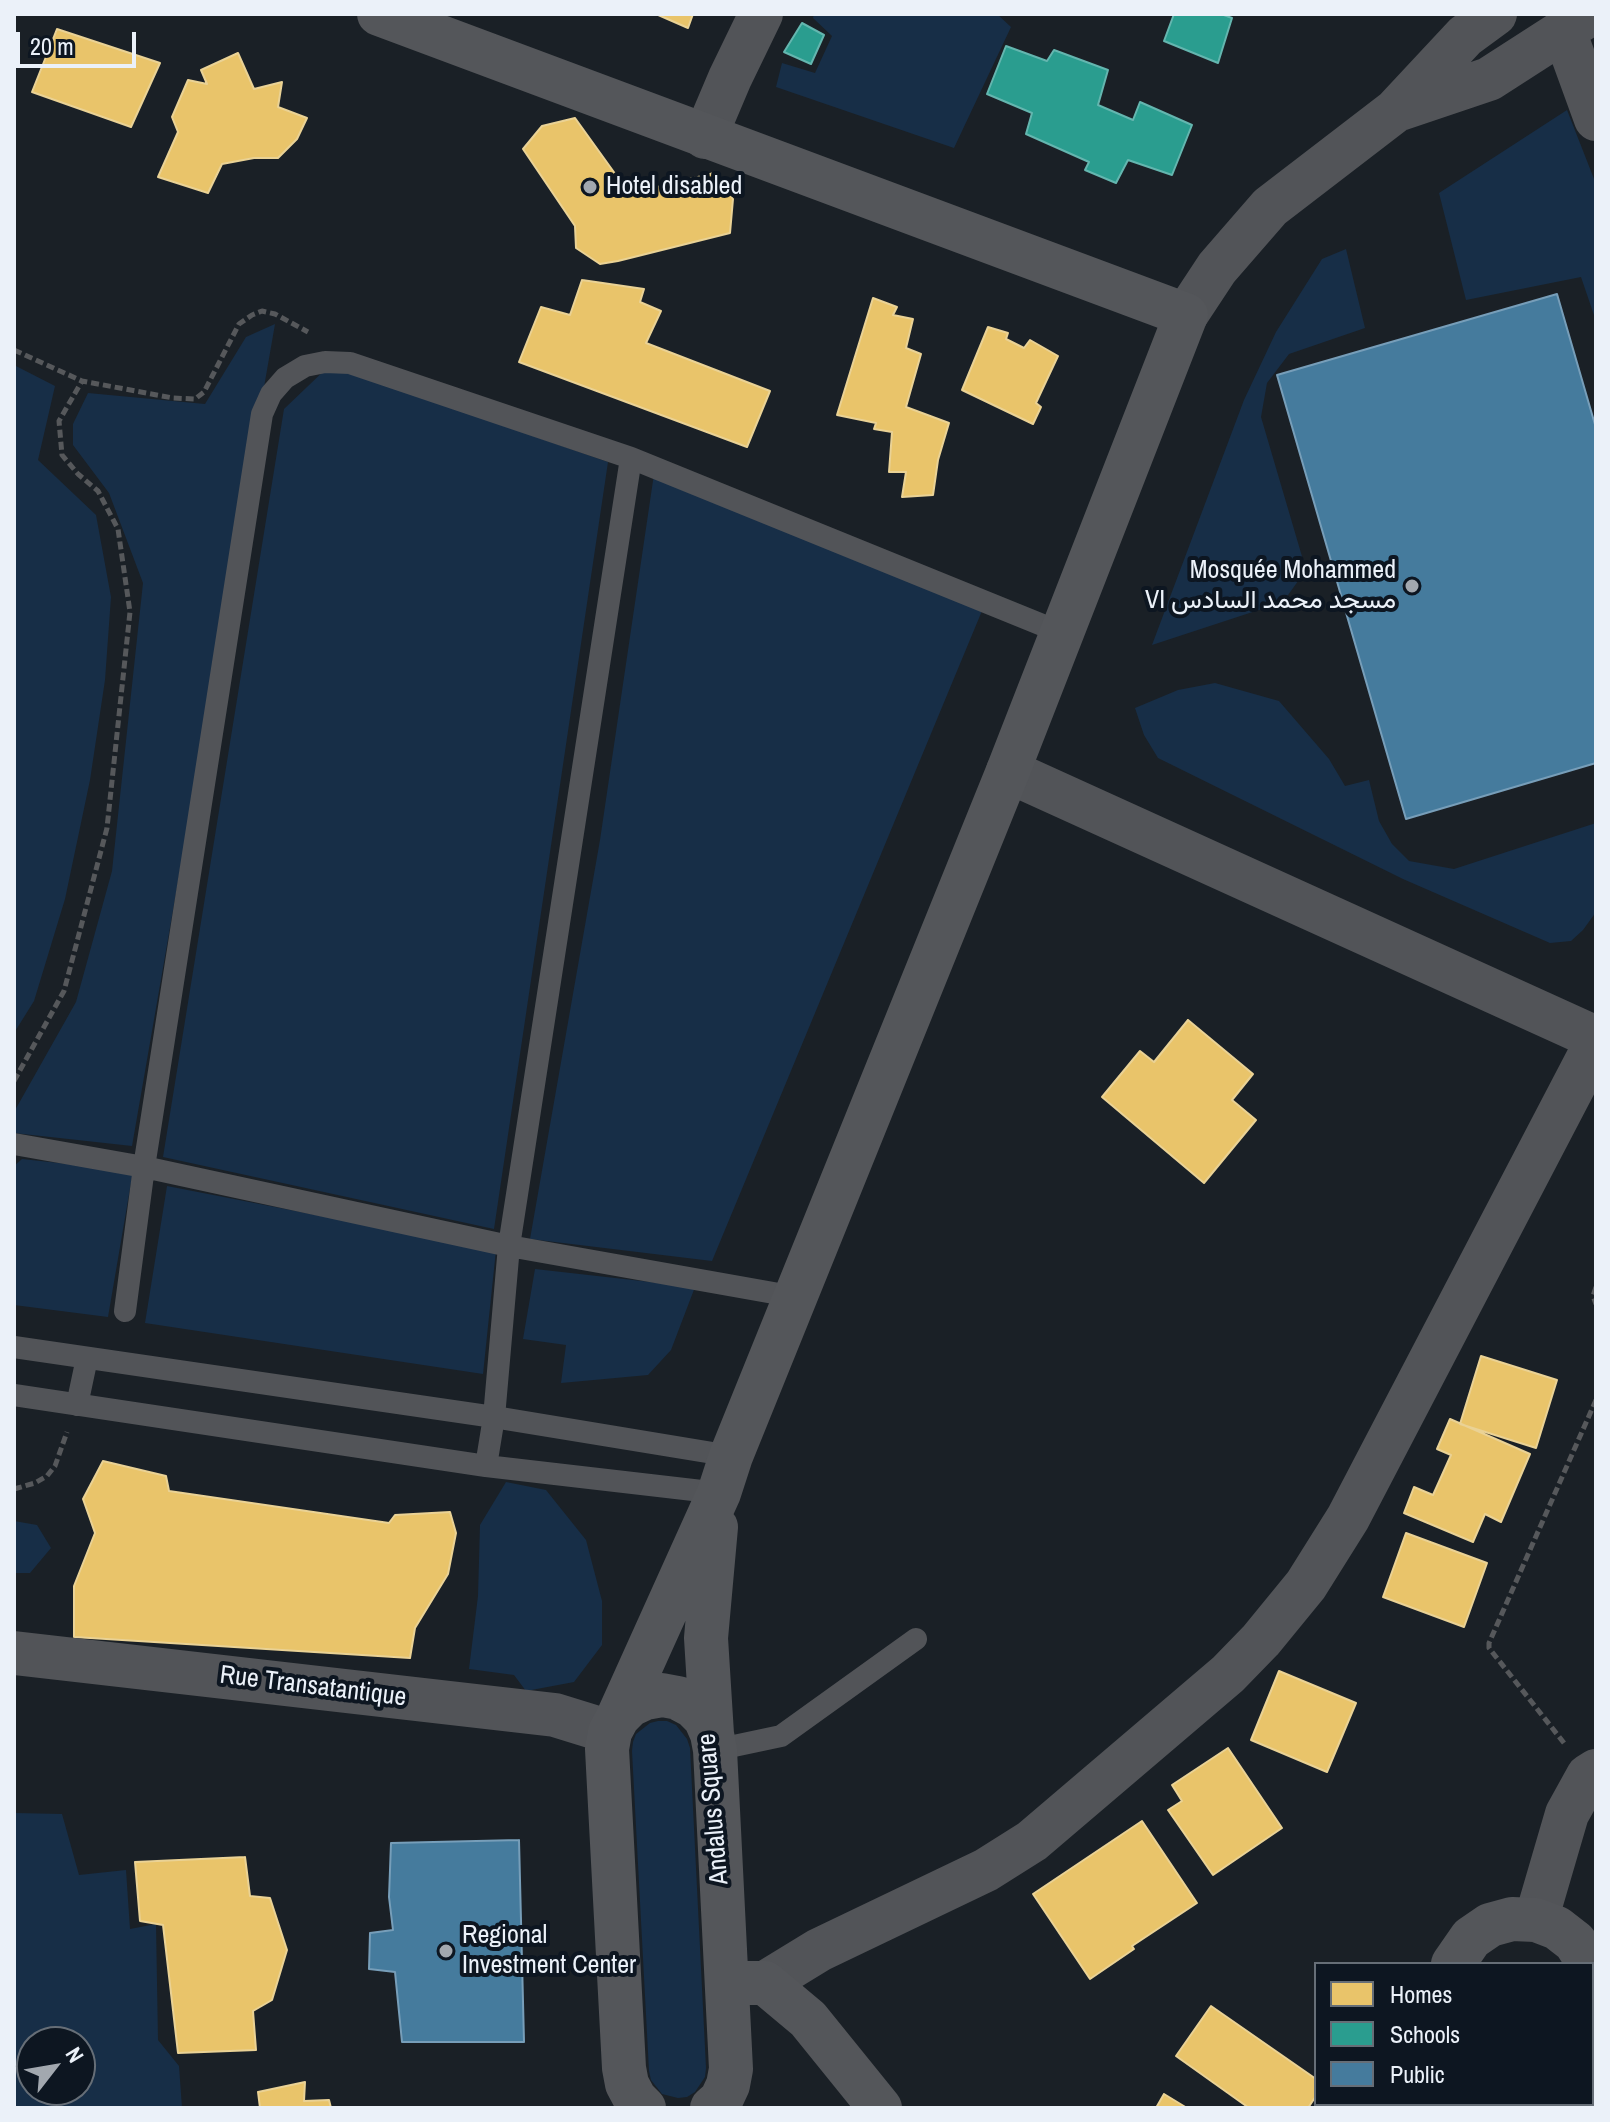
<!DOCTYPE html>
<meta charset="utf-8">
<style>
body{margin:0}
#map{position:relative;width:1610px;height:2122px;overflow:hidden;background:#1a2026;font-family:"Archivo Narrow",sans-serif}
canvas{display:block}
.frame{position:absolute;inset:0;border:16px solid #ebf1f9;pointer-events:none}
.legend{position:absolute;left:1314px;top:1962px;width:280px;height:144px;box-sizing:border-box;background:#0d1621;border:2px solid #666e77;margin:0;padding:10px 14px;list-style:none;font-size:24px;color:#ebf1f9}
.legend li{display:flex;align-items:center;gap:16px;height:40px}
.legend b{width:40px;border:2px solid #666e77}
.north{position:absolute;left:16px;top:2026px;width:80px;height:80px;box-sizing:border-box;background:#0d1621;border:2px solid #666e77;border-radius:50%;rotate:59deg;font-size:22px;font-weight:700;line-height:32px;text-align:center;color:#ebf1f9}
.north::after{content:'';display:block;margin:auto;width:28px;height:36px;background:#a2a8af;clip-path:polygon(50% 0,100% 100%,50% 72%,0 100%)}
.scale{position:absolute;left:16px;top:32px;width:120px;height:36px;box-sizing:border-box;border:4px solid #ebf1f9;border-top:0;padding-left:10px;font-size:24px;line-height:28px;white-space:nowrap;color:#ebf1f9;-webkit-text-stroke:6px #0d1621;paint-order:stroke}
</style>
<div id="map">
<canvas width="1610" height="2122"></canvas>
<div class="frame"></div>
<ul class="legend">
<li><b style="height:22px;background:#e9c46a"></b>Homes</li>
<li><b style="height:22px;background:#2a9d8f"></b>Schools</li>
<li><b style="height:22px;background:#457b9d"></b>Public</li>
</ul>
<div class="north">N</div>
<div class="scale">20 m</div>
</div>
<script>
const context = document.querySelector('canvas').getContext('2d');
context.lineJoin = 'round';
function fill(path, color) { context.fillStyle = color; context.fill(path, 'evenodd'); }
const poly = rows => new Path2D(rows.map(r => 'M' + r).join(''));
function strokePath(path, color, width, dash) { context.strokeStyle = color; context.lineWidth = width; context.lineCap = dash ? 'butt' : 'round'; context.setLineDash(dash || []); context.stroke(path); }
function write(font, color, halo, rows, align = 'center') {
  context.font = font + ' "Archivo Narrow",Vazirmatn,sans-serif'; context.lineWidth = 8; context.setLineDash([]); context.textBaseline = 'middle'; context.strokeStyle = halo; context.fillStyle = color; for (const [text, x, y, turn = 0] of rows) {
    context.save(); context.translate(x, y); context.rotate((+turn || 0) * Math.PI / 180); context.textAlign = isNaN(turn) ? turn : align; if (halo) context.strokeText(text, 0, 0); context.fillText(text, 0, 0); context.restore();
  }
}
fill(poly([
 [814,14,997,14,1011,27,954,148,776,87,782,63,815,73,832,36,813,18],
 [1567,110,1596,184,1596,321,1581,277,1466,300,1439,193],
 [1346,249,1365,328,1289,354,1267,383,1261,417,1306,570,1283,602,1152,645,1244,400,1276,332,1322,259],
 [275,324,132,1146,14,1133,14,1112,76,1002,112,871,143,583,109,493,73,445,73,424,88,393,205,404,246,337],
 [14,365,55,386,38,460,96,515,111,597,105,680,90,780,65,899,34,1001,14,1033],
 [330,365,608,462,494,1229,163,1157,284,409],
 [654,474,984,606,712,1261,530,1239,600,840],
 [1215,683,1279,701,1329,759,1345,786,1369,780,1379,821,1392,844,1409,861,1454,869,1596,823,1596,912,1583,930,1571,941,1550,943,1403,879,1158,758,1144,735,1135,708,1178,690],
 [22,1159,133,1171,108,1317,14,1305,14,1166],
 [167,1186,496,1250,483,1374,145,1323],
 [535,1269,695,1287,671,1350,648,1375,561,1383,566,1345,523,1339],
 [506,1482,546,1490,586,1540,602,1601,602,1645,574,1682,526,1691,514,1675,469,1669,478,1596,480,1525],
 [14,1521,37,1525,51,1548,30,1573,14,1573],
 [658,1721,667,1721,676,1725,687,1739,690,1748,706,2068,705,2077,695,2092,687,2097,678,2098,662,2094,651,2080,649,2071,632,1751,633,1742,636,1734,650,1723],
 [14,1813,62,1814,79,1875,126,1870,130,1929,156,1924,158,2040,179,2066,182,2108,14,2108],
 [32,2042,80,2042,80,2090,32,2090]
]), '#172e47');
const homes = poly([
 [656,14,693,14,688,28,656,14],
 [57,29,160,63,131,127,32,92,57,29],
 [238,53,254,89,282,82,278,107,307,118,297,139,278,158,254,158,222,164,208,193,158,177,178,132,172,117,188,80,207,84,201,70,238,53],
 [575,118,621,182,641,191,714,173,733,199,730,233,618,261,600,264,576,248,575,226,523,149,542,126,575,118],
 [582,280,644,289,640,302,661,311,646,343,770,391,747,447,519,362,541,307,570,315,582,280],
 [873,298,897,307,893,315,913,319,906,348,921,354,906,407,949,423,938,460,933,495,902,497,906,472,889,472,892,432,874,429,876,423,837,415,873,298],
 [988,327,1008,333,1006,339,1024,348,1030,340,1058,356,1036,403,1041,407,1033,424,962,390,988,327],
 [1188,1020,1253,1074,1232,1100,1256,1120,1204,1183,1102,1097,1140,1051,1154,1062,1188,1020],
 [1481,1356,1557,1380,1536,1448,1460,1424,1481,1356],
 [1450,1419,1530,1454,1501,1522,1485,1514,1473,1542,1404,1513,1414,1487,1433,1495,1451,1455,1437,1449,1450,1419],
 [103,1461,166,1476,169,1491,389,1523,395,1515,450,1512,456,1533,448,1574,415,1628,410,1658,74,1637,74,1586,95,1533,83,1499,103,1461],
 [1406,1533,1487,1563,1464,1627,1383,1597,1406,1533],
 [1279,1671,1356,1703,1327,1772,1251,1740,1279,1671],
 [1228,1748,1282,1828,1213,1875,1168,1810,1182,1801,1172,1785,1228,1748],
 [1142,1821,1197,1903,1132,1946,1134,1949,1090,1979,1033,1894,1142,1821],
 [245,1857,250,1896,270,1898,287,1950,272,2000,253,2011,256,2050,178,2053,163,1925,140,1921,135,1862,245,1857],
 [1211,2006,1316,2079,1316,2096,1308,2108,1249,2108,1176,2056,1211,2006],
 [305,2082,304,2101,329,2100,331,2108,260,2108,258,2092,305,2082],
 [1164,2094,1187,2108,1156,2108,1164,2094]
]);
fill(homes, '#e9c46a');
strokePath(homes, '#ead295', 2);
const schools = poly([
 [1174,14,1221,14,1232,18,1218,63,1164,41,1174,14],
 [802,23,824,35,811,64,784,52,802,23],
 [1006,46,1047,61,1054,50,1108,70,1098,105,1133,120,1140,102,1192,125,1172,175,1128,160,1116,183,1085,170,1089,162,1026,134,1032,113,987,94,1006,46]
]);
fill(schools, '#2a9d8f');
strokePath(schools, '#64b6af', 2);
const public = poly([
 [1557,294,1596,428,1596,763,1406,819,1277,375,1557,294],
 [519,1840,524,2042,402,2042,395,1972,369,1969,370,1933,393,1930,389,1897,391,1843,519,1840]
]);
fill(public, '#457b9d');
strokePath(public, '#779eb9', 2);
strokePath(poly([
 [14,350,82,381,173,398,195,399,204,392,239,324,252,315,262,311,275,314,308,332],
 [14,1081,64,991,107,828,130,612,118,529,98,491,78,474,62,455,59,421,82,381],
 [1596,1287,1593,1296,1596,1304],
 [14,1489,35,1483,47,1476,55,1466,67,1432],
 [1564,1743,1489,1648,1489,1643,1596,1400]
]), '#56585b', 5, [8, 4]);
strokePath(poly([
 [325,362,350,363,631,458,509,1246,144,1167,262,414,271,394,285,378,305,366,325,362],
 [631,458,1062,633],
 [14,1144,144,1167,125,1311],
 [14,1347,494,1417,731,1456],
 [14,1395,486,1466,719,1493],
 [77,1405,87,1358],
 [486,1466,494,1417,509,1246,796,1297],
 [715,1750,781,1736,916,1639]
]), '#525458', 22);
strokePath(poly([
 [1564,31,1596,119],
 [1400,109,1489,79,1590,14],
 [705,137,730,78,761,14],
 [1186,315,1217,268,1270,207,1395,111,1465,36,1495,14],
 [1008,771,1596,1038],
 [14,1653,555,1715,610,1732],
 [1536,1920,1567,1814,1588,1776,1596,1771],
 [765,1983,819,1950,986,1870,1032,1841,1228,1674,1261,1640,1306,1585,1348,1518,1596,1043]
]), '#525458', 44);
strokePath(poly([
 [379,14,1186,315,1008,771,731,1456,719,1493,618,1717],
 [712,1734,706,1638,716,1527],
 [1453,1964,1471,1938,1490,1925,1512,1919,1536,1920,1557,1928,1575,1942,1589,1964],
 [1592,1974,1595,1984,1592,2036],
 [727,1983,765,1983,808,2019,880,2108],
 [644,2108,635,2099,627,2084,624,2068,607,1749,610,1732,618,1717,630,1705,645,1698,662,1695,678,1698,693,1706,705,1718,712,1734,715,1750,731,2069,728,2085,721,2100,712,2108],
 [1379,2108,1381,2104],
 [1587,2108,1587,2104]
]), '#54565a', 44);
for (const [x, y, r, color] of [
 [590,187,8,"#a2a8af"],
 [1412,586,8,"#a2a8af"],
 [446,1951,8,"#a2a8af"]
]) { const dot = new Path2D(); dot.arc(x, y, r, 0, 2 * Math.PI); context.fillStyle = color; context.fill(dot); strokePath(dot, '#0d1621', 3); }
write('26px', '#ebf1f9', '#0d1621', [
 ["Hotel disabled",606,187],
 ["Mosquée Mohammed",1396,571,"right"],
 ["VI مسجد محمد السادس",1396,601,"right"],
 ["Regional",462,1936],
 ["Investment Center",462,1966]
], 'left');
write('26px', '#ebf1f9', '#0d1621', [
 ["Rue Transatantique",313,1687,7],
 ["Andalus Square",714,1809,-95]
]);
</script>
